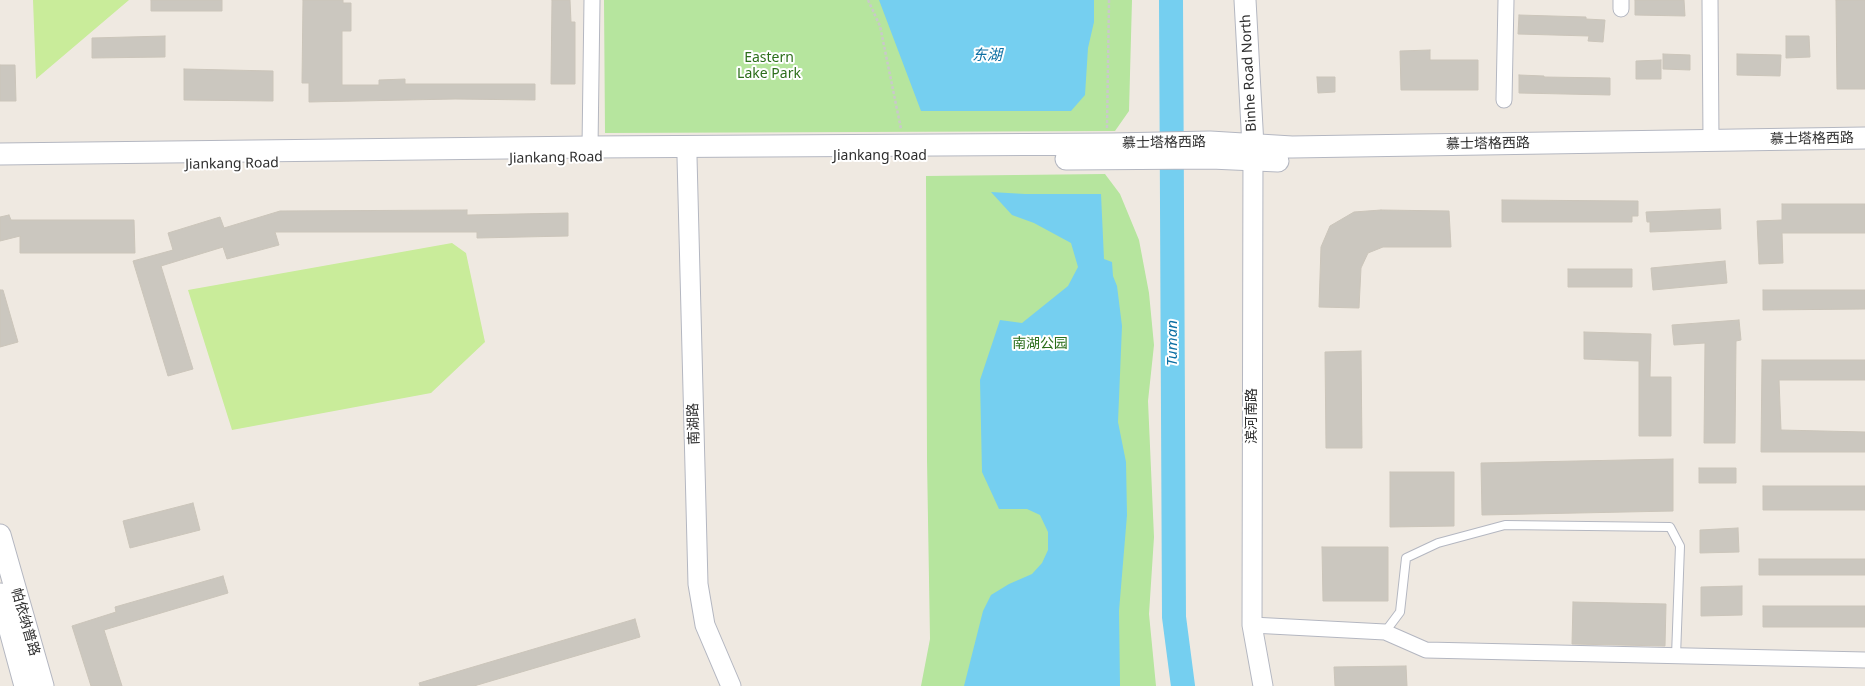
<!DOCTYPE html>
<meta charset="utf-8">
<style>
body{margin:0}
canvas{display:block;background:#efe9e1}
</style>
<canvas width="1865" height="686"></canvas>
<script>
const context = document.querySelector('canvas').getContext('2d');
context.lineJoin = 'round';
function fill(path, color) { context.fillStyle = color; context.fill(path, 'evenodd'); }
const poly = rows => new Path2D(rows.map(r => 'M' + r).join(''));
function strokePath(path, color, width, dash) { context.strokeStyle = color; context.lineWidth = width; context.lineCap = dash ? 'butt' : 'round'; context.setLineDash(dash || []); context.stroke(path); }
function write(font, color, halo, rows, align = 'center') {
  context.font = font + ' "Noto Sans","Noto Sans SC",sans-serif'; context.lineWidth = 4; context.setLineDash([]); context.textBaseline = 'middle'; context.strokeStyle = halo; context.fillStyle = color; for (const [text, x, y, turn = 0] of rows) {
    context.save(); context.translate(x, y); context.rotate((+turn || 0) * Math.PI / 180); context.textAlign = isNaN(turn) ? turn : align; if (halo) context.strokeText(text, 0, 0); context.fillText(text, 0, 0); context.restore();
  }
}
fill(poly([
 [604,0,1132,0,1129,111,1115,131,605,133],
 [1105,174,1120,194,1139,240,1149,293,1154,345,1148,401,1154,537,1149,614,1156,686,921,686,930,639,927,460,926,176]
]), '#b6e59e');
fill(poly([
 [33,0,129,0,36,79],
 [452,243,466,253,485,342,431,393,232,430,188,290]
]), '#c9ec9a');
fill(poly([
 [879,0,1094,0,1094,22,1088,48,1085,95,1071,111,921,111],
 [991,192,1025,194,1101,194,1104,259,1112,262,1113,276,1117,286,1122,326,1118,422,1126,462,1127,515,1119,611,1120,686,964,686,983,611,991,595,1009,584,1032,574,1042,563,1048,550,1048,532,1040,515,1027,509,999,509,982,472,980,380,1000,320,1022,323,1068,286,1078,267,1071,243,1034,223,1012,215]
]), '#75cff0');
strokePath(poly([
 [1171,0,1174,617,1183,686]
]), '#75cff0', 24);
const building = poly([
 [151,0,222,0,222,11,151,11,151,0],
 [303,0,343,0,343,3,351,3,351,31,342,31,342,85,379,85,379,80,405,79,405,84,535,84,535,100,455,99,309,102,309,83,302,83,303,0],
 [552,0,570,0,571,22,575,22,575,84,551,84,552,0],
 [1635,0,1684,0,1685,16,1635,15,1635,0],
 [1836,0,1865,0,1865,89,1837,89,1836,0],
 [1519,15,1586,17,1586,19,1605,20,1603,42,1588,41,1589,36,1518,34,1519,15],
 [165,36,165,57,92,58,92,38,165,36],
 [1786,36,1809,36,1810,57,1786,58,1786,36],
 [1430,50,1430,60,1478,60,1478,90,1401,90,1400,51,1430,50],
 [1663,54,1690,55,1690,70,1663,69,1663,54],
 [1737,54,1781,55,1780,76,1737,75,1737,54],
 [1661,60,1661,79,1636,79,1636,61,1661,60],
 [0,65,15,65,16,101,0,101,0,65],
 [184,69,273,71,273,101,184,100,184,69],
 [1519,75,1544,76,1544,77,1610,78,1610,95,1519,93,1519,75],
 [1317,77,1335,77,1335,92,1318,93,1317,77],
 [1502,200,1638,201,1638,216,1632,216,1632,222,1502,222,1502,200],
 [1782,204,1865,204,1865,233,1782,233,1783,263,1759,264,1757,221,1782,220,1782,204],
 [1720,209,1721,229,1650,232,1650,222,1647,222,1646,212,1720,209],
 [467,210,467,215,568,213,568,236,477,238,477,232,275,232,279,245,227,259,223,247,161,266,193,369,168,376,133,261,173,250,168,233,220,217,224,228,280,211,467,210],
 [1381,210,1449,211,1451,247,1383,247,1368,253,1361,268,1359,308,1319,307,1321,247,1330,226,1354,212,1381,210],
 [9,215,11,220,134,220,135,253,20,253,20,236,0,241,0,217,9,215],
 [1725,261,1727,283,1653,290,1651,268,1725,261],
 [1568,269,1632,269,1632,287,1568,287,1568,269],
 [0,290,3,290,18,342,0,347,0,290],
 [1763,290,1865,290,1865,309,1763,310,1763,290],
 [1739,320,1741,340,1736,341,1735,443,1704,443,1705,343,1674,345,1672,325,1739,320],
 [1584,332,1651,334,1650,377,1671,377,1671,436,1639,436,1639,361,1584,359,1584,332],
 [1361,351,1362,448,1326,448,1325,352,1361,351],
 [1762,360,1865,360,1865,380,1779,380,1781,430,1865,432,1865,452,1761,452,1762,360],
 [1673,459,1673,511,1482,515,1481,463,1673,459],
 [1699,468,1736,468,1736,483,1699,483,1699,468],
 [1390,472,1454,472,1454,526,1390,527,1390,472],
 [1763,486,1865,486,1865,510,1763,510,1763,486],
 [193,503,200,530,130,548,123,521,193,503],
 [1738,528,1739,552,1700,553,1700,530,1738,528],
 [1322,547,1388,547,1388,601,1323,601,1322,547],
 [1759,559,1865,559,1865,575,1759,575,1759,559],
 [223,576,228,593,104,630,122,686,91,686,72,626,116,612,115,607,223,576],
 [1742,586,1742,615,1701,616,1701,587,1742,586],
 [1573,602,1666,604,1665,646,1572,644,1573,602],
 [1763,606,1865,606,1865,627,1763,627,1763,606],
 [635,619,640,637,474,686,420,686,419,683,635,619],
 [1406,666,1407,686,1335,686,1334,667,1406,666]
]);
fill(building, '#cbc7bf');
strokePath(building, '#cbc5ba', 1);
const service = poly([
 [1385,632,1400,612,1406,558,1438,543,1505,525,1670,527,1680,546,1676,656]
]);
const minor = poly([
 [1621,0,1621,9],
 [1710,0,1711,140],
 [1504,100,1506,0],
 [590,147,592,0],
 [1252,625,1385,632,1426,650,1865,660]
]);
const tertiary = poly([
 [1253,146,1252,625,1263,686],
 [687,157,698,584,705,625,731,686]
]);
const secondary = poly([
 [1245,0,1253,146],
 [0,154,590,147,1112,144,1210,142,1292,147,1865,138],
 [1066,159,1211,158,1278,161],
 [0,535,43,686],
 [0,594,25,686]
]);
strokePath(service, '#b4b7c1', 10);
strokePath(minor, '#b4b7c1', 17);
strokePath(tertiary, '#b4b7c1', 21);
strokePath(secondary, '#b4b7c1', 23);
strokePath(poly([
 [868,0,880,26,901,129],
 [1107,128,1109,0]
]), '#c9c9c9', 2.5, [3, 2]);
strokePath(service, '#fff', 8);
strokePath(minor, '#fff', 15);
strokePath(tertiary, '#fff', 19);
strokePath(secondary, '#fff', 21);
write('14px', '#2c6e1b', '#fff', [
 ["Eastern",769,58],
 ["Lake Park",769,74],
 ["南湖公园",1040,344]
]);
write('14px', '#2e2e2e', '#fff', [
 ["Binhe Road North",1249,73,-93],
 ["慕士塔格西路",1812,139,-1],
 ["慕士塔格西路",1164,143,-1],
 ["慕士塔格西路",1488,144,-1],
 ["Jiankang Road",880,156],
 ["Jiankang Road",556,158,-1],
 ["Jiankang Road",232,164,-1],
 ["滨河南路",1252,416,-90],
 ["南湖路",694,424,-92],
 ["帕依纳普路",25,622,74]
]);
write('italic 15px', '#0d6fa3', '#fff', [
 ["东湖",987,56],
 ["Tuman",1173,343,-90]
]);
</script>
